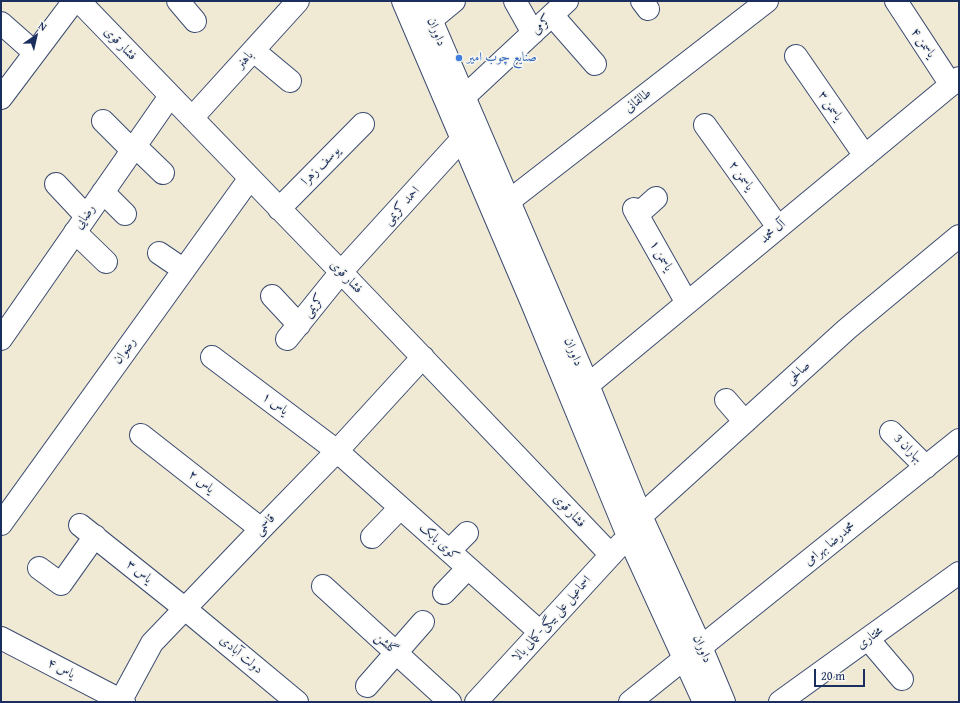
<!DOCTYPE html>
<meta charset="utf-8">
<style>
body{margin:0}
#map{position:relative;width:960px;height:703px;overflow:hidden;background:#f0ead5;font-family:"Gentium Book Plus",serif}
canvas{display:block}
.frame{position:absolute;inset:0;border:2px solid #1b2f5e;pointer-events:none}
.north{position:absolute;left:16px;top:16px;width:40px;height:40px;-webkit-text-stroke:3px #f6f6f2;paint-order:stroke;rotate:34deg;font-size:11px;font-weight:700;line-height:16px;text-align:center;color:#1b2f5e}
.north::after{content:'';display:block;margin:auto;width:14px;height:18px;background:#1b2f5e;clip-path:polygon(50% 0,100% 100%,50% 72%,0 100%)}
.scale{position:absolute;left:814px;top:669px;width:51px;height:18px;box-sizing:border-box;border:2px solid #1b2f5e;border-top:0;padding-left:5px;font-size:12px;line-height:14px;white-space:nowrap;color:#1b2f5e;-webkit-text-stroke:3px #f6f6f2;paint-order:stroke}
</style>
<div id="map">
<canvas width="960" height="703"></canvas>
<div class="frame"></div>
<div class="north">N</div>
<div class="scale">20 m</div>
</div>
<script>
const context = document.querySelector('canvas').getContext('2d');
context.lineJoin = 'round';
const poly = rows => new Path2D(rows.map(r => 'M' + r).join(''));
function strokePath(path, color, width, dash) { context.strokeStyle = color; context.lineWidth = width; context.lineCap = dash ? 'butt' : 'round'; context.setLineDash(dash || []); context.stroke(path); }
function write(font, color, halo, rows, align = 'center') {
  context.font = font + ' "Gentium Book Plus",Amiri,serif'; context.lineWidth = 3; context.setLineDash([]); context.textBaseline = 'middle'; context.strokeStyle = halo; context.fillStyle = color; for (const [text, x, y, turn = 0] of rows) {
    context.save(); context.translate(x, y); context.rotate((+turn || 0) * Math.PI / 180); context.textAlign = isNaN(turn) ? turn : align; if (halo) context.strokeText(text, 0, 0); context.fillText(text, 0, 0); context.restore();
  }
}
const minor = poly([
 [79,1,341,272,611,555],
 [178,1,195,21],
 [515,1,533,33],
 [642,1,648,9],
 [896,1,951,85],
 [552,15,595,64],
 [431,20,454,1],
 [1,23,35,53],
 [254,51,290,81],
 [796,56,865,156],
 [464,97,567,1],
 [1,98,74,1],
 [192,118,298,1],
 [103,121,132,150],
 [705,125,778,227],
 [135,146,163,173],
 [56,184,86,216],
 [103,192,125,214],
 [509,201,767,1],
 [279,209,363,124],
 [634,209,687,303],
 [637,215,656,198],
 [75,232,106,262],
 [159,253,184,270],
 [272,296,299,325],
 [1,339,170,96],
 [287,339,341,272,462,139],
 [212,357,337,451,540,632],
 [588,385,959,78],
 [726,400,745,422],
 [891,432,926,467],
 [141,435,261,529],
 [641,516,847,329,959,236],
 [1,524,250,178],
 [80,525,184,608,297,702],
 [372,537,400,508],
 [449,551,467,533],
 [39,568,61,584,95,536],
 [323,586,450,702],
 [444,593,468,568],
 [1,638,124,702],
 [868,639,902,679],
 [701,647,959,440],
 [367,686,423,622],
 [120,702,152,643,261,529,337,451,423,357],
 [476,702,621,544],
 [630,702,685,658],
 [780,702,959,573]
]);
const major = poly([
 [403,1,532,303,628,536,704,702],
 [423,1,588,385,641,516,701,647,724,702]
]);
strokePath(minor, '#3b4b70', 24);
strokePath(major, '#3b4b70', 24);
strokePath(minor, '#fff', 22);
strokePath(major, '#fff', 22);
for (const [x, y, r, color] of [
 [459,58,4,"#3f7fe0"]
]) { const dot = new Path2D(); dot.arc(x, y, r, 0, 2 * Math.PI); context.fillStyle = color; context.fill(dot); strokePath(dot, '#f6f6f2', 1.5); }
write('13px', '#1b2f5e', '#f6f6f2', [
 ["کرمی",542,25,-44],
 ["داوران",436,32,67],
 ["یاسمن ۴",923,43,56],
 ["فشار قوی",120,44,46],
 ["باهنر",245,60,-48],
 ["طالقانی",638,101,-38],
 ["یاسمن ۳",830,106,56],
 ["یوسف زهرا",321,166,-45],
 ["یاسمن ۲",741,176,54],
 ["احمد کریمی",402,206,-48],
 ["رضایی",85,217,-55],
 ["آل محمد",773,232,-40],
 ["یاسمن ۱",661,256,60],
 ["فشار قوی",346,277,46],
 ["کریمی",314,306,-51],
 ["رضوان",125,351,-54],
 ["داوران",573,352,67],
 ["صالحی",798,373,-42],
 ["یاس ۱",275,404,37],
 ["بهاران 3",908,449,45],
 ["یاس ۲",201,482,38],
 ["فشار قوی",569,511,47],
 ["قاسمی",265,525,-46],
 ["کوی بابک",439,542,42],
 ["محمدرضا بهرامی",830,544,-39],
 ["یاس ۳",139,572,39],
 ["اسماعیل علی بیگی-کمالی بالا",552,619,-48],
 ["مختاری",870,638,-36],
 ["گلشن",386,644,42],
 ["داوران",702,649,66],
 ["دولت آبادی",241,655,40],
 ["یاس ۴",61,669,27]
]);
write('13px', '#366cbe', '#f6f6f2', [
 ["صنایع چوب امیر",467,58]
], 'left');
</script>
